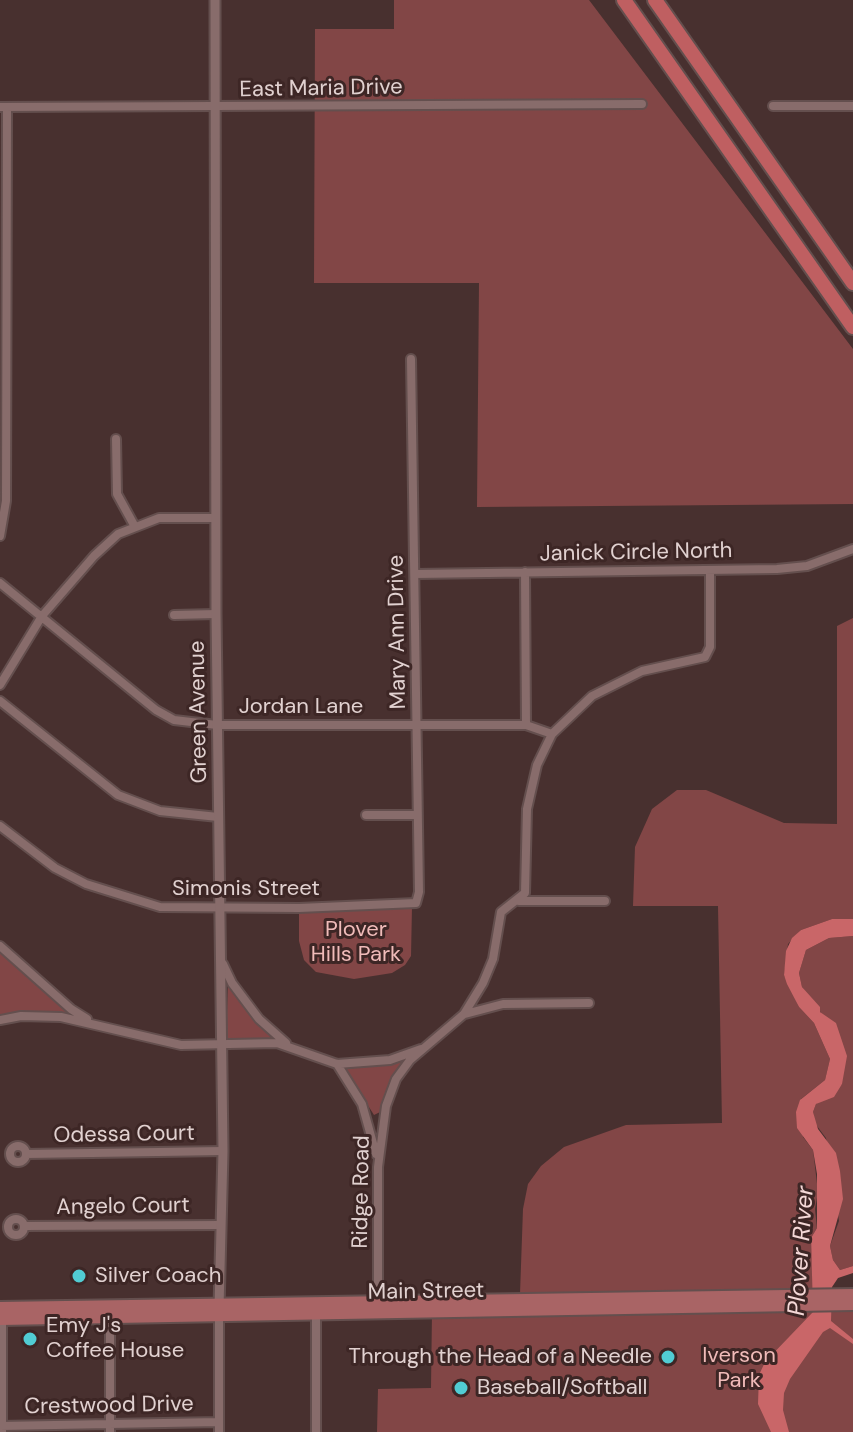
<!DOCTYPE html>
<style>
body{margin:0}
canvas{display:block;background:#48302f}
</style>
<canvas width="853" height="1432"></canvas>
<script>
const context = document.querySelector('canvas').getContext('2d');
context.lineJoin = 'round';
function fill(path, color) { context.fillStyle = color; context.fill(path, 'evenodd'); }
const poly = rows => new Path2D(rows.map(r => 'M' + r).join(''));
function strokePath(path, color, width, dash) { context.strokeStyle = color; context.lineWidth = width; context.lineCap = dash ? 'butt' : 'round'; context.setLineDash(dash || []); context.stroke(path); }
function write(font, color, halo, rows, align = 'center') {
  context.font = font + ' "DM Sans",sans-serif'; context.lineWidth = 6; context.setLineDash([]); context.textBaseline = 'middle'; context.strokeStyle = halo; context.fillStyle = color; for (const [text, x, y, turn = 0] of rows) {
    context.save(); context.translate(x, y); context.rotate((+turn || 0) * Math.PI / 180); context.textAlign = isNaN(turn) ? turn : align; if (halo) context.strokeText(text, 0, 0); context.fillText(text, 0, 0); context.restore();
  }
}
fill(poly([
 [394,0,589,0,853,349,853,504,477,507,479,283,314,283,315,29,394,29],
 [853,618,853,919,832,919,801,930,788,944,784,975,799,1007,814,1023,830,1059,825,1080,801,1099,803,1137,813,1150,818,1192,815,1209,817,1228,811,1238,813,1290,520,1294,523,1209,528,1184,541,1166,564,1147,626,1125,722,1123,718,906,633,906,635,847,652,809,677,790,706,790,784,823,837,824,837,626],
 [412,906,411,956,405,965,392,973,354,979,316,972,304,960,299,941,299,908],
 [853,936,853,1266,840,1270,833,1260,830,1246,839,1221,826,1138,814,1122,813,1112,816,1104,842,1084,824,1017,802,987,799,973,806,950,829,938],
 [0,946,91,1021,61,1017,0,1020],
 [228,985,231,986,272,1039,226,1039],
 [404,1062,388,1088,380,1112,374,1115,345,1069],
 [853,1304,853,1432,377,1432,378,1389,431,1388,432,1312]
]), '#824646');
fill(poly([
 [832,919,853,919,853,936,829,938,806,950,799,973,802,987,820,1007,820,1012,836,1023,847,1056,842,1084,834,1097,816,1104,813,1112,818,1129,836,1153,840,1171,843,1199,830,1246,833,1260,840,1270,853,1266,853,1273,838,1278,832,1287,831,1321,853,1339,853,1344,830,1328,823,1332,790,1379,784,1393,783,1410,789,1432,771,1432,758,1404,759,1375,765,1362,813,1312,811,1238,817,1228,817,1174,813,1150,797,1128,796,1112,800,1100,825,1080,830,1059,814,1023,799,1007,787,984,784,975,786,951,792,938,801,930]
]), '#c96668');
const minor = poly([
 [773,106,853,106],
 [0,107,642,104],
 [116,439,117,494,134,525],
 [0,536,6,501,7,107],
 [525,572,526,725],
 [415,574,777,569,807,566,853,549],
 [0,583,156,710,174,720,217,725,526,725,552,734],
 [174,615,216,614],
 [0,685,42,616,94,556,118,534,159,518,216,518],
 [0,701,118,795,160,811,218,817],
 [366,815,417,815],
 [0,826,55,868,86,884,160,907,299,908,416,903,419,892,411,359],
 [519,901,605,901],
 [0,946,71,1009,87,1019],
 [223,964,232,983,259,1019,286,1043],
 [465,1014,503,1004,589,1003],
 [0,1020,21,1016,61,1017,181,1045,277,1043,337,1064,390,1060,421,1049],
 [337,1064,362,1104,376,1154],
 '10 1154a8 8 0 1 1 16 0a8 8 0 1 1-16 0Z',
 [26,1154,223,1151],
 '8 1227a8 8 0 1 1 16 0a8 8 0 1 1-16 0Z',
 [24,1226,221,1225],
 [378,1301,378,1167,386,1106,396,1079,410,1060,464,1014,483,983,493,959,501,912,525,893,527,809,537,765,552,734,592,696,642,671,705,657,710,647,710,570],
 [0,1426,219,1422],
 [2,1432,2,1317],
 [110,1432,110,1315],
 [219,1432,219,1315],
 [316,1432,316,1314]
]);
const tertiary = poly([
 [215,0,216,614,223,1151,219,1308]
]);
const primary = poly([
 [0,1308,853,1295],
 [0,1319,853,1304]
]);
const motorway = poly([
 [624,0,853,327],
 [655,0,853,283]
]);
strokePath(minor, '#644f4e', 12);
strokePath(tertiary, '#644f4e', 13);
strokePath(primary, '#644f4e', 16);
strokePath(motorway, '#644f4e', 18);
strokePath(minor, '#886c6b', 8);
strokePath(tertiary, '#886c6b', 9);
strokePath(primary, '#a96465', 12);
strokePath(motorway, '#bf5f61', 14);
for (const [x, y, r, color] of [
 [79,1276,8,"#51ccd3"],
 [30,1339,8,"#51ccd3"],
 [668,1357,8,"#51ccd3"],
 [461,1388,8,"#51ccd3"]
]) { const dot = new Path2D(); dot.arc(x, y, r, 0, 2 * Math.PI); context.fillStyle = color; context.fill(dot); strokePath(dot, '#3d2625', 3); }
write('22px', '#e1d1d0', '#3d2625', [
 ["East Maria Drive",321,89,-1],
 ["Janick Circle North",636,553,-1],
 ["Mary Ann Drive",398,632,-91],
 ["Jordan Lane",301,707],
 ["Green Avenue",199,712,-91],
 ["Simonis Street",246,889],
 ["Odessa Court",124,1135,-1],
 ["Ridge Road",362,1192,-89],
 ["Angelo Court",123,1207,-1],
 ["Main Street",426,1292,-1],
 ["Crestwood Drive",109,1406,-1]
]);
write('22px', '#f0bbb9', '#3d2625', [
 ["Plover",356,930],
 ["Hills Park",356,955],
 ["Iverson",739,1356],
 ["Park",739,1381]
]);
write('22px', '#e1d1d0', '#3d2625', [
 ["Silver Coach",95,1276],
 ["Emy J's",46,1326],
 ["Coffee House",46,1351],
 ["Through the Head of a Needle",652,1357,"right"],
 ["Baseball/Softball",477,1388]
], 'left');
write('italic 24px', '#f4d8d7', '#3d2625', [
 ["Plover River",802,1251,-86]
]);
</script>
